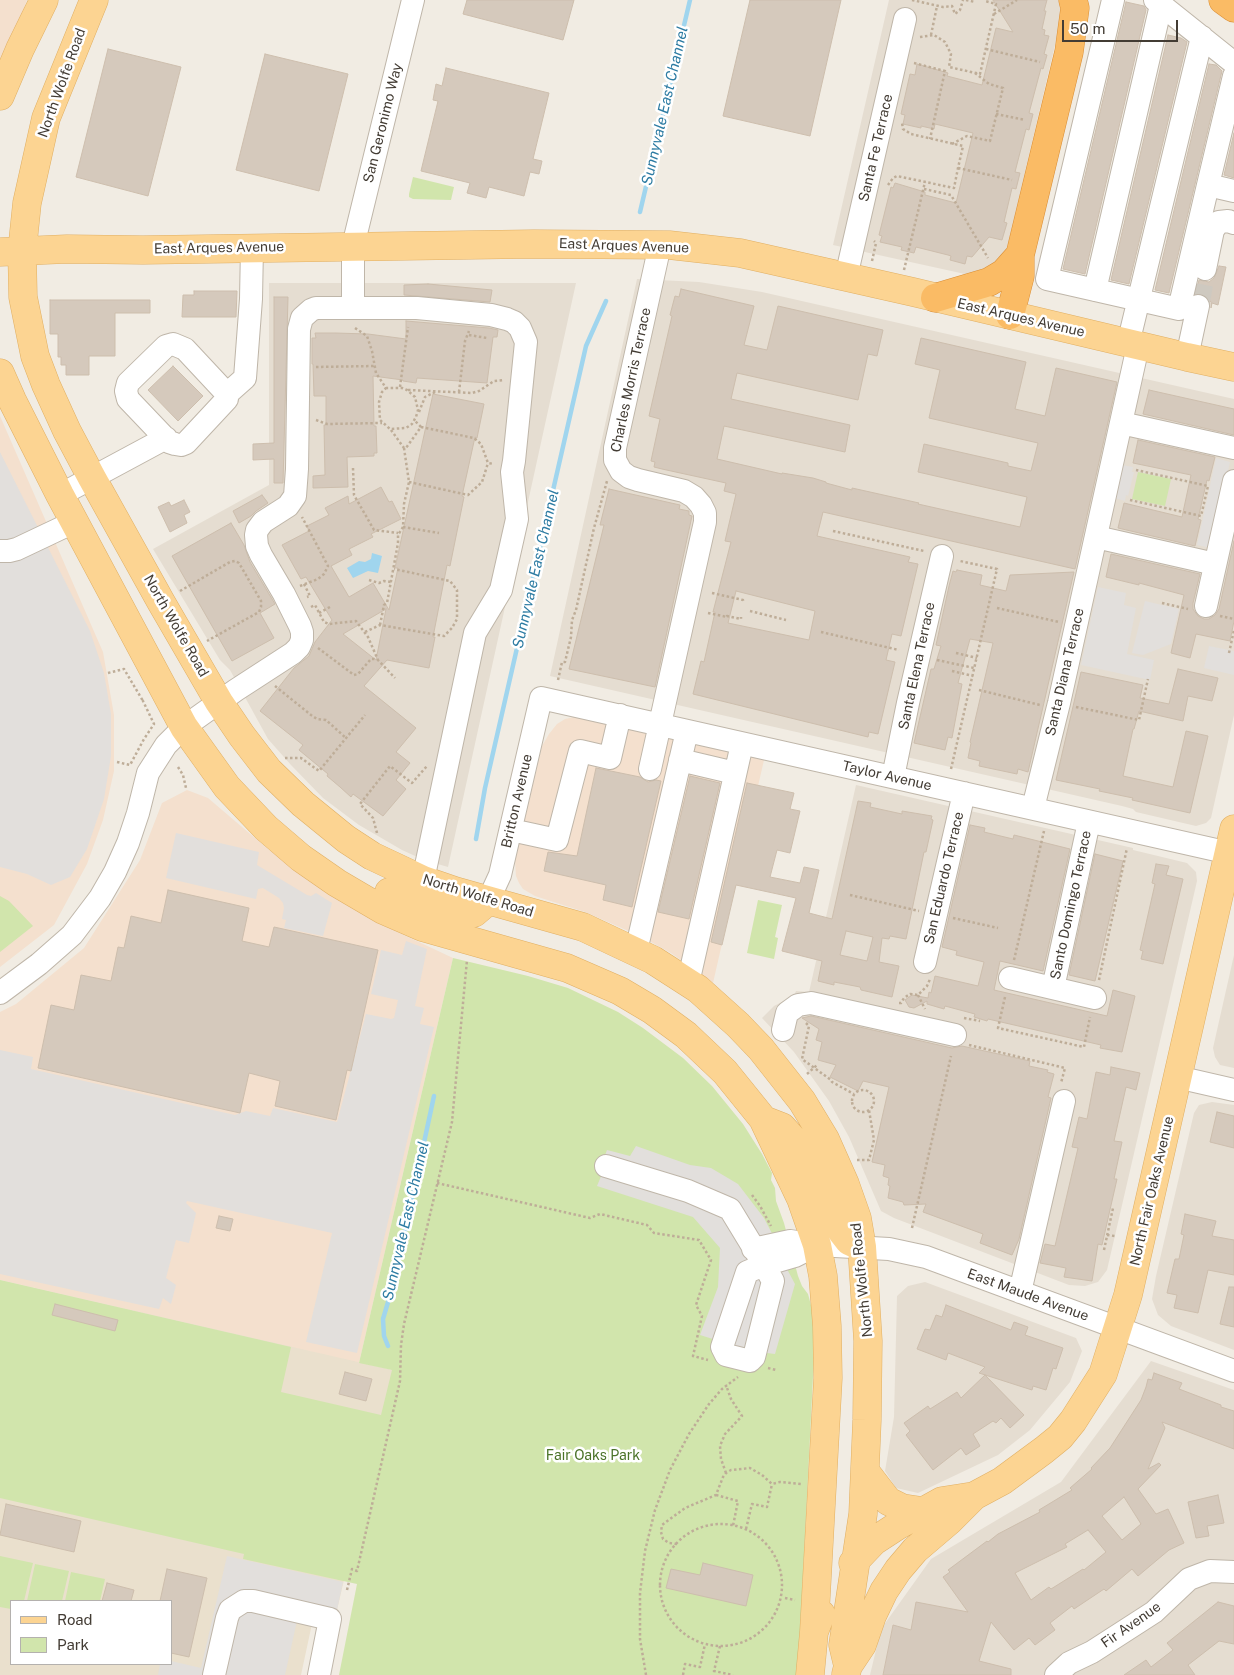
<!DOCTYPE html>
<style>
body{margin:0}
#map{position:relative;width:1234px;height:1675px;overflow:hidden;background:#f1ece3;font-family:"Public Sans",sans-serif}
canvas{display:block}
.legend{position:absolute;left:10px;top:1600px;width:162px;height:65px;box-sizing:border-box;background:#fff;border:1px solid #b4b1ae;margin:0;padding:6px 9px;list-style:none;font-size:15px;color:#433c34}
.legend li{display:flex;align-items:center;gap:10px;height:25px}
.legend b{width:25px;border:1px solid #b4b1ae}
.scale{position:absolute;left:1062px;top:20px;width:116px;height:22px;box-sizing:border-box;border:2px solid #433c34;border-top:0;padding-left:6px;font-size:15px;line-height:18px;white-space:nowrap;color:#433c34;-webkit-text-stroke:4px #fff;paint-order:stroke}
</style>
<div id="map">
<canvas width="1234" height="1675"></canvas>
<ul class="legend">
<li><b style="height:6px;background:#fcd492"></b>Road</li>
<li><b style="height:14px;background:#d1e5ac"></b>Park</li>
</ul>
<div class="scale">50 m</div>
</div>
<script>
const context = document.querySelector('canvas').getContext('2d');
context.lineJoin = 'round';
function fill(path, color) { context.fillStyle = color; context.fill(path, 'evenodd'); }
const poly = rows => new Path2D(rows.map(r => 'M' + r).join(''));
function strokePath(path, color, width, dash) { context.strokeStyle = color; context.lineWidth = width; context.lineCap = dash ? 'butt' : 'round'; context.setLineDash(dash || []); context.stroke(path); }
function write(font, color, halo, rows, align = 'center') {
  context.font = font + ' "Public Sans",sans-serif'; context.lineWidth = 5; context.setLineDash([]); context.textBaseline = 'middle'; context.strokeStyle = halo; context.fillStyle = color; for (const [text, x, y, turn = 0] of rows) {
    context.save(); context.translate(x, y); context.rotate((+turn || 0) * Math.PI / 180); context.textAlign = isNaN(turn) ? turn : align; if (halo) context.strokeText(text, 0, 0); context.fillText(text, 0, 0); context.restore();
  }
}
fill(poly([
 [889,0,1060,0,1061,13,1059,28,1008,244,1003,258,980,274,965,274,833,245],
 [637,279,699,282,762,292,1234,399,1234,715,1211,818,1206,823,1196,826,1136,812,1133,809,1122,806,550,676],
 [269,283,576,283,448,867,424,860,402,850,359,825,323,798,291,765,268,739,230,670,220,660,153,549,269,485],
 [856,785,1133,848,1133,850,1187,863,1196,872,1197,881,1107,1270,1098,1282,1085,1286,1069,1285,894,1218,881,1211,849,1137,829,1101,794,1052,762,1018,774,1006,794,996,796,991,809,992],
 [1234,955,1234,1068,1220,1065,1215,1057,1213,1048],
 [1212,1102,1234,1105,1234,1350,1171,1326,1158,1315,1152,1299,1156,1276,1194,1113,1199,1105],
 [925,1282,1076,1338,1082,1351,1070,1382,1030,1430,998,1455,918,1493,896,1488,885,1471,894,1417,897,1296,908,1286],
 [1151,1361,1234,1390,1234,1675,870,1675,881,1629,931,1559,1061,1482]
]), '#e5ddd1');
fill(poly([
 [0,0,27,0,0,71],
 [0,416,103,652,114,715,114,771,103,820,87,864,54,925,0,967],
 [574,717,764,760,713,983,671,953,640,936,585,912,535,896,523,889,519,883,516,876,515,861,542,746,549,734,557,724,565,719],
 [187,790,208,798,269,850,374,921,453,958,359,1363,0,1280,0,1012,16,1004,84,948,140,860,162,803]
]), '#f4e0ce');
fill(poly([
 [0,1280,393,1370,337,1610,316,1605,301,1675,0,1675],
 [11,1601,171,1601,171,1664,11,1664]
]), '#eae0cd');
fill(poly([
 [413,177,454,187,451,200,413,199,409,197,409,194],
 [1138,472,1171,479,1165,506,1132,499],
 [0,896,9,901,33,926,0,952],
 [758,900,782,905,775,937,778,938,774,959,747,953],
 [453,958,528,976,568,988,618,1012,643,1028,683,1058,712,1086,743,1124,762,1154,772,1173,771,1180,775,1188,776,1201,784,1223,798,1276,802,1286,808,1294,812,1309,814,1332,814,1357,798,1675,339,1675,357,1584,243,1559,244,1554,0,1498,0,1280,291,1347,281,1392,381,1415,392,1370,359,1363],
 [0,1556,33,1563,24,1601,11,1601,11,1609,0,1607],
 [35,1564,69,1571,62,1601,27,1601],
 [71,1572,105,1579,100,1601,65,1601]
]), '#d1e5ac');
fill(poly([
 [0,452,90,631,104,673,111,714,111,756,104,799,87,849,70,877,51,885,27,874,0,867],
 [1216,458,1230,462,1211,548,1197,545],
 [1122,465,1133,467,1132,472,1134,472,1128,496,1126,495,1125,501,1114,498],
 [1098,587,1126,593,1124,605,1136,608,1127,654,1154,660,1150,680,1081,665],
 [1145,601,1179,609,1171,644,1143,655,1132,653],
 [1209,646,1234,651,1234,675,1204,668],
 [176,833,259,852,257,865,307,895,311,896,316,893,332,903,323,936,284,928,286,920,282,919,284,908,283,903,279,898,263,888,258,889,256,899,166,878],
 [406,941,427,949,415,1006,424,1008,420,1024,434,1027,357,1353,306,1342,332,1233,187,1201,186,1203,196,1213,189,1243,176,1240,166,1278,176,1285,171,1304,163,1298,159,1309,0,1274,0,1050,33,1057,31,1069,235,1115,246,1111,270,1116,273,1108,337,1122,366,1014,391,1019,394,1018,398,1000,371,994,381,950,402,955],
 [636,1146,690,1165,711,1168,738,1184,764,1218,778,1245,787,1269,795,1284,775,1354,751,1351,700,1335,718,1287,720,1248,693,1217,597,1186,602,1174,599,1171,607,1150,630,1156],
 [227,1556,343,1582,337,1610,301,1603,285,1675,158,1675,160,1664,171,1664,171,1661,201,1668]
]), '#e2dfdc');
fill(poly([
 [372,553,382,556,378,573,368,571,353,578,347,568,359,561,365,562,371,559]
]), '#a0d5ee');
strokePath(poly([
 [640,212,690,0],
 [476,839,485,788,586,346,606,301],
 [388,1346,384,1336,383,1319,394,1282,434,1096]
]), '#a0d5ee', 4.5);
const building = poly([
 [467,0,574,0,563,40,463,14,467,0],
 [750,0,841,0,810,136,723,116,750,0],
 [993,0,1047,0,1044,11,1046,11,1042,29,1045,30,1044,35,1049,36,1044,54,1047,55,1043,69,1041,68,1029,113,1033,114,1029,130,1026,129,1015,172,1020,173,1016,189,1012,188,1004,222,1007,223,1002,240,989,237,972,257,967,256,965,264,950,260,951,256,948,255,916,247,914,253,901,250,902,247,880,242,882,236,879,235,891,187,893,188,895,183,925,192,925,195,956,203,973,133,935,124,934,129,921,126,921,128,903,124,905,115,901,114,910,74,915,75,917,64,948,73,947,76,982,85,996,28,1013,32,993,0],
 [1126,2,1144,6,1146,10,1085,274,1063,269,1126,2],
 [1168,35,1181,38,1187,42,1129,284,1111,280,1168,35],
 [108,49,181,67,148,196,76,177,108,49],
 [265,54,348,74,319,191,236,170,265,54],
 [1209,64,1216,65,1222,71,1169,293,1155,290,1209,64],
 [446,68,549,93,533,159,542,161,539,174,530,172,524,196,489,187,486,198,467,193,470,183,421,171,438,101,433,100,436,84,442,86,446,68],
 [1234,133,1234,178,1224,175,1234,133],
 [1219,266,1226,267,1218,305,1212,303,1211,308,1211,302,1207,297,1201,293,1196,293,1199,280,1209,282,1214,278,1219,266],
 [428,284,492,290,490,302,404,295,404,285,428,284],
 [681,289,754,306,744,345,767,350,778,306,883,330,877,356,868,354,858,400,737,373,731,399,850,425,845,452,724,426,717,459,782,474,782,473,813,478,826,482,826,483,852,490,852,488,870,492,919,503,918,504,1020,527,1027,497,918,472,924,444,1008,463,1008,466,1031,471,1038,443,929,418,940,370,915,364,921,338,1026,362,1015,409,1045,416,1056,368,1117,382,1075,569,823,512,817,536,910,557,908,562,918,564,901,636,892,634,886,660,895,662,878,734,869,732,868,737,693,694,701,661,704,662,715,612,713,612,731,542,725,541,736,494,724,491,726,483,662,469,654,467,655,462,651,461,660,419,649,416,672,316,670,315,675,296,679,297,681,289],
 [736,591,815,611,809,640,728,623,736,591],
 [194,291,237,291,236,317,182,317,183,295,194,295,194,291],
 [274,297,288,297,283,483,274,483,274,459,253,460,253,444,274,443,274,297],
 [50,300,150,300,150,313,115,313,115,356,89,356,89,375,66,375,66,365,61,365,61,357,58,357,58,334,50,334,50,300],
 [406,321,489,328,498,330,497,337,493,337,487,383,417,378,416,383,403,381,403,380,373,376,374,426,376,426,377,453,374,453,374,456,347,457,348,487,313,488,313,476,325,475,324,425,326,425,326,396,314,396,313,364,312,364,312,338,316,338,315,333,335,333,368,334,406,339,406,321],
 [173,366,203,396,178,421,148,390,173,366],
 [1149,390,1234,409,1234,435,1143,414,1149,390],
 [433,394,484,404,477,438,475,437,462,496,464,497,450,566,447,565,433,637,435,637,429,668,387,660,364,686,416,728,396,752,410,763,396,780,406,789,383,816,353,794,351,797,340,787,327,776,328,774,299,750,303,745,260,711,294,668,309,656,315,642,332,620,306,577,301,579,282,545,309,531,307,526,329,515,325,508,348,496,349,504,381,487,389,502,392,501,401,519,371,534,373,537,349,549,352,555,331,566,349,597,373,583,389,610,398,568,395,568,433,394],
 [386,609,376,660,343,634,386,609],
 [1138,440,1215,457,1209,481,1207,480,1198,519,1201,520,1195,546,1118,528,1124,503,1182,517,1191,475,1133,463,1138,440],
 [609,489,680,505,679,509,689,511,689,515,692,516,655,687,569,669,604,525,600,525,609,489],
 [262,495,268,503,256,511,251,516,239,523,233,511,262,495],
 [184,500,190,512,184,515,187,523,170,532,158,507,169,502,171,506,184,500],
 [231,523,244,545,250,562,275,604,260,613,274,638,232,661,172,556,231,523],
 [1234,541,1234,621,1230,641,1196,634,1190,658,1171,653,1184,595,1139,583,1139,585,1106,577,1111,554,1200,574,1193,603,1193,609,1198,616,1204,619,1209,619,1215,615,1219,609,1234,541],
 [957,570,982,575,980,585,1006,591,1010,575,1074,572,1028,772,1018,769,1017,774,979,766,980,761,968,758,971,743,970,742,993,643,970,639,958,683,962,684,952,738,948,737,945,750,914,743,931,669,934,669,941,646,936,645,949,586,953,571,956,572,957,570],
 [1178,669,1218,678,1212,701,1188,696,1183,721,1139,711,1134,729,1133,729,1123,776,1173,787,1186,731,1208,736,1190,813,1132,800,1133,798,1099,791,1100,789,1056,780,1081,672,1143,685,1140,698,1169,704,1178,669],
 [596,768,640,777,648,782,656,780,661,781,632,907,603,900,606,885,544,871,548,852,577,856,596,768],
 [690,776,720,783,689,919,658,912,690,776],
 [747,783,794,793,790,809,800,811,790,853,777,850,770,877,800,883,804,867,819,870,809,913,832,919,858,801,871,803,870,807,902,814,902,811,932,816,931,819,933,820,926,852,924,852,906,939,890,936,889,939,882,938,879,962,899,966,892,997,861,990,860,987,834,982,834,985,818,981,822,961,782,951,796,898,736,885,722,945,711,942,747,783],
 [846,931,873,937,867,961,840,955,846,931],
 [970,825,985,828,984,832,1013,839,1014,835,1070,849,1043,971,1000,961,994,990,1107,1016,1113,990,1135,996,1122,1052,1100,1048,1101,1045,988,1019,987,1021,974,1017,975,1014,945,1006,944,1009,927,1004,927,1001,914,1008,909,1007,905,1000,912,995,928,998,929,992,931,993,935,976,978,986,984,962,956,955,957,951,942,947,970,825],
 [1095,854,1123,861,1095,981,1069,975,1095,854],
 [1156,864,1169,866,1166,875,1183,879,1163,964,1141,959,1143,951,1140,950,1155,884,1152,883,1156,864],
 [168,890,249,908,242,941,269,947,274,927,378,950,351,1071,347,1070,336,1120,275,1106,280,1081,249,1073,240,1113,38,1068,51,1005,74,1010,81,975,111,981,118,947,124,948,131,916,161,923,168,890],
 [811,1016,952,1048,962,1046,1030,1061,1029,1066,1048,1070,1047,1072,1054,1074,1048,1097,1051,1098,1019,1239,1012,1255,980,1243,983,1234,923,1212,926,1204,904,1205,903,1202,888,1198,890,1186,888,1185,889,1178,883,1176,885,1165,872,1162,889,1087,863,1081,858,1091,830,1077,836,1065,818,1060,822,1042,816,1040,819,1029,802,1018,811,1016],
 [1111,1067,1140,1073,1136,1090,1126,1087,1114,1141,1122,1142,1114,1179,1117,1179,1102,1245,1098,1244,1092,1281,1064,1277,1066,1268,1040,1263,1045,1244,1055,1246,1078,1148,1072,1147,1079,1117,1087,1119,1096,1072,1110,1075,1111,1067],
 [1217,1112,1234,1116,1234,1148,1210,1142,1217,1112],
 [1185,1214,1216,1221,1212,1236,1234,1240,1234,1275,1208,1270,1198,1313,1174,1308,1177,1295,1167,1293,1175,1259,1179,1259,1184,1235,1181,1234,1185,1214],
 [219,1216,233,1219,230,1231,216,1228,219,1216],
 [1229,1287,1234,1287,1234,1327,1220,1324,1229,1287],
 [55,1304,118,1320,115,1331,52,1315,55,1304],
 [946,1305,1011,1330,1014,1322,1028,1327,1025,1335,1063,1348,1056,1369,1053,1368,1046,1390,1033,1386,1032,1390,979,1373,985,1367,948,1353,946,1360,917,1349,925,1329,930,1330,936,1315,942,1317,946,1305],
 [345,1372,372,1379,366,1401,339,1394,345,1372],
 [1154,1373,1182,1383,1179,1389,1221,1405,1221,1407,1234,1411,1234,1449,1162,1422,1165,1428,1148,1469,1159,1463,1161,1465,1138,1489,1156,1514,1168,1509,1184,1543,1169,1550,1138,1576,1132,1569,1106,1591,1104,1589,1074,1609,1072,1606,1050,1623,1055,1630,1035,1645,1029,1638,1014,1650,991,1622,979,1661,1011,1669,1011,1675,883,1675,893,1625,911,1630,916,1602,968,1612,943,1577,950,1572,948,1570,987,1541,988,1542,998,1534,1040,1512,1039,1510,1072,1490,1070,1488,1092,1469,1091,1468,1110,1448,1141,1400,1146,1387,1148,1379,1152,1380,1154,1373],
 [1124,1497,1141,1524,1122,1540,1102,1516,1124,1497],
 [1088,1530,1106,1552,1084,1570,1083,1569,1051,1589,1049,1587,1031,1600,1015,1573,1067,1547,1065,1544,1088,1530],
 [985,1375,1024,1415,1010,1428,1001,1418,996,1423,993,1421,973,1434,980,1446,966,1455,961,1448,933,1470,906,1435,910,1431,904,1423,928,1406,930,1409,957,1392,961,1398,985,1375],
 [1218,1495,1224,1523,1207,1526,1209,1536,1196,1538,1188,1502,1218,1495],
 [6,1504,81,1521,74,1552,0,1535,6,1504],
 [703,1563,753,1575,746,1606,666,1588,671,1569,700,1575,703,1563],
 [167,1569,207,1578,189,1657,171,1653,171,1601,160,1601,167,1569],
 [107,1583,134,1590,131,1601,102,1601,107,1583],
 [1218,1602,1234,1606,1234,1644,1219,1641,1188,1665,1195,1675,1124,1675,1146,1660,1151,1667,1173,1650,1167,1643,1218,1602]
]);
fill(building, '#d5c9bc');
strokePath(building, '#cdbead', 1);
strokePath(poly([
 [1198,306,1205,269]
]), '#cec9c0', 22, [22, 11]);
const minor = poly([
 [1113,0,1047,279,1179,309,1208,185,1234,191],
 [1155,0,1234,63],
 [1208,185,1234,76],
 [1205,269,1213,230,1219,222,1228,221,1234,223],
 [846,277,905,19],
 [1095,290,1161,5],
 [353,308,353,246,413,0],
 [1128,344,1202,37],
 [1187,357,1198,306],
 [227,394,185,349,173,344,166,346,128,383,126,391,128,399,169,442,175,444,181,445,186,443,227,399,227,394,245,378,251,299,252,247],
 [1121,423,1234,448],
 [60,495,166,438],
 [1096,537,1215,564],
 [0,551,9,551,17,549,74,522],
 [1206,606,1234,481],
 [680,760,735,773],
 [650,769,705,522,705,513,701,505,694,497,684,491,638,480,629,477,621,471,615,460,615,448,660,245],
 [893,777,908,703,942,556],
 [1033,808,1059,703,1138,346],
 [511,830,557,840,580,751,610,758,620,715],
 [488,901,500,875,541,698,1234,854],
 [636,951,687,731],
 [925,962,964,793],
 [1010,978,1095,998],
 [688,983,742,744],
 [1053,988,1089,822],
 [0,993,39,964,72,935,100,898,115,872,128,843,138,813,148,773,166,745,184,727,236,690,293,653,299,647,302,640,302,632,300,626,284,594,261,555,257,546,256,535,257,530,263,522,288,506,295,496,297,469,299,329,302,318,311,310,316,308,417,308,491,315,507,319,514,322,520,328,526,342,514,461,512,472,517,519,501,590,475,633,423,880],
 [783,1030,787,1013,798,1005,811,1003,955,1035],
 [1177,1077,1234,1090],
 [606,1166,688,1191,730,1209,764,1265,773,1281,754,1357,750,1361,726,1355,722,1347,747,1272,764,1265,795,1256,817,1245],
 [753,1249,790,1241,817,1245,889,1249,926,1257,1234,1371],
 [1020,1292,1064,1101],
 [214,1675,227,1618,230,1610,244,1601,253,1601,330,1619,319,1675],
 [1056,1675,1069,1663,1092,1652,1154,1612,1189,1579,1210,1571,1234,1572]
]);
const major = poly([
 [94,0,46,118,27,203,22,251,23,297,35,356,46,385,67,431,92,478,161,602,219,702,242,736,269,771,303,804,346,839,372,856,423,880,455,891,583,927,653,960,698,989,738,1025,761,1049,802,1101,825,1139,845,1184,857,1218,862,1247,868,1341,867,1420,863,1514,843,1645,848,1666],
 [0,96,20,49,44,0],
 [0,252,67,249,143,250,534,244,669,245,740,253,913,292,1187,357,1234,367],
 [0,373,12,400,60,495,184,727,227,787,266,828,301,858,337,883,383,910,422,927,567,968,620,991,652,1010,686,1035,725,1072,763,1119,801,1199,817,1245,823,1276,827,1326,828,1378,814,1632],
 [389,892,411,902,450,916,463,916,474,913,488,901],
 [764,1120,782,1127,809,1157,822,1181,842,1232,849,1241,862,1247],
 [865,1471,888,1501,902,1508,922,1511],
 [853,1563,874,1541,897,1526,942,1501,974,1496,1002,1481,1044,1450,1060,1437,1073,1421,1103,1374,1128,1295,1234,829],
 [846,1674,848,1666,862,1645,872,1616,884,1591,898,1570,915,1550,949,1521,974,1496],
 [810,1675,814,1632,821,1614]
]);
const highway = poly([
 [1223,0,1234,8],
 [935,298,989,282,1004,273,1020,255],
 [1010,315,1020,276,1020,255,1069,52,1075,8,1073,0]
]);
strokePath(minor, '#bfb6a9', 24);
strokePath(major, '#e0af63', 29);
strokePath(highway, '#d98e36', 29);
strokePath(poly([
 [912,0,943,7,952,6,955,14,960,10,963,0],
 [966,0,975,2],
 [994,14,1017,0],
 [931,35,937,6],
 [920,37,934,35,945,42,951,54,949,67,980,74,996,4,985,1,985,0],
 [986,49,1040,62],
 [914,63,945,71,930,139],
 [996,114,1025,120],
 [952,144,967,136,990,141,1003,88,989,84,975,73],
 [958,168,1012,180],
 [888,185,893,178,897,176,954,188,958,168,963,146,911,134,903,129,902,123],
 [924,189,951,195,988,258],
 [872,261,876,243,874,241],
 [904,270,925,182],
 [355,328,367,336,372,351,376,373,386,388,382,392,379,402,380,420,390,429,406,428,412,424,416,417,418,410,415,397,407,390,402,388,386,388],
 [469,335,487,338],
 [316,367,375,366],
 [400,387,408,327],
 [408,390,472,393,479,391,494,381,504,380],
 [459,392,465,341,469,331],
 [419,412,425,397,435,392],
 [316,420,327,424,382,423],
 [421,427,474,438,481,444,488,463,494,464],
 [391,430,404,448,406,448,421,427,415,421],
 [353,468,354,495,374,530,398,533],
 [409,482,468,495,482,482,488,463],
 [1130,500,1201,516,1208,486,1136,470],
 [403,527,439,533],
 [833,531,924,551],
 [369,580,379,583,384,581,391,582],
 [304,584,310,596,307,597],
 [300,586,318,579,324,574,328,566,302,517],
 [180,591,230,562,235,561,239,563,261,601,261,607,259,612,207,641],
 [712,593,743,600,743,602],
 [1162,603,1188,609],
 [311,607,315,605,324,622,329,624,356,621,368,637,378,660],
 [997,608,1059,622],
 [750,611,786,620],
 [319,613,330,607],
 [708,613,727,617,727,616,741,619,741,617],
 [1220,616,1234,619],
 [380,625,384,605,387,603,398,543,398,535,403,527,404,504,409,482,404,448],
 [365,632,380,625,444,636,452,628,457,619,457,590,450,581,394,569],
 [821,632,899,650],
 [318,648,354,675,358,674,371,659,374,659,378,660,395,678],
 [956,653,977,658],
 [1229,653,1234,630],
 [937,660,974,668],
 [952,671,973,676],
 [108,673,124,669,143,701],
 [558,680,562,662,565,662,571,637,572,620,576,610,594,528,607,481],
 [275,686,311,715,317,719,326,720,346,738],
 [979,690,1040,705],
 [1076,707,1139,720,1148,679],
 [285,758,301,758,319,771,365,715],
 [117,762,130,765,144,739,154,724,143,701,146,699],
 [178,767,183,775,186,788],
 [951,769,997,569,960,561],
 [377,833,373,818,360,804,390,766,412,783,427,766],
 [850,895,919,911],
 [953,918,998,928],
 [1014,960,1044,831],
 [1099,980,1127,848],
 [918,995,925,1009],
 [1005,997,998,1028,1084,1047,1090,1017],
 [899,1003,901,1003,904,998,910,994,918,995,927,986,930,979],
 [964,1018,980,1021],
 [806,1023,809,1026,802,1059,831,1080,832,1082,854,1094],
 [969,1045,1065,1068,1061,1083],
 [807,1074,817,1065],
 '852 1101a11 11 0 1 1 22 0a11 11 0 1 1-22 0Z',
 [857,1160,869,1160,874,1140,869,1110],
 [437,1183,590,1218,600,1214,647,1225,654,1233,699,1240,711,1260,696,1305,702,1316,693,1356,708,1360],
 [752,1195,760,1206,771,1226],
 [912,1228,951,1056],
 [1107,1235,1115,1236],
 [1104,1250,1113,1208],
 [768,1368,776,1370],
 [726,1473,721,1459,720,1446,725,1434,742,1416,731,1399,726,1385],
 [716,1495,738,1501,733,1526],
 '660 1585a61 61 0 1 1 122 0a61 61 0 1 1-122 0Z',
 [746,1529,752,1504,767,1507,772,1484],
 [677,1544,669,1543,663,1539,661,1532,662,1525,685,1508,716,1495,723,1477,726,1473,731,1470,750,1468,762,1475,772,1484,780,1482,802,1484],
 [347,1590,352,1569,357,1571,386,1443,400,1381,401,1345,404,1324,452,1122,467,960],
 [785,1598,795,1600],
 [720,1646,714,1671,733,1675],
 [646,1675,640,1639,640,1593,645,1551,655,1510,670,1470,689,1434,709,1404,722,1389,738,1377],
 [683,1675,685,1664,700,1667,705,1644]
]), '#bead98', 2.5, [2.5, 2.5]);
strokePath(minor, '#fff', 22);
strokePath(major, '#fcd492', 28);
strokePath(highway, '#fabb65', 28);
write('14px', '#433c34', '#fff', [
 ["North Wolfe Road",62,83,-70],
 ["San Geronimo Way",383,123,-76],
 ["Santa Fe Terrace",876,148,-77],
 ["East Arques Avenue",624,246,2],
 ["East Arques Avenue",219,248,-1],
 ["East Arques Avenue",1021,318,13],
 ["Charles Morris Terrace",631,380,-78],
 ["North Wolfe Road",176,626,60],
 ["Santa Elena Terrace",917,666,-78],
 ["Santa Diana Terrace",1065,672,-77],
 ["Taylor Avenue",887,776,13],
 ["Britton Avenue",517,801,-77],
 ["San Eduardo Terrace",944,878,-77],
 ["North Wolfe Road",478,896,17],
 ["Santo Domingo Terrace",1071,905,-78],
 ["North Fair Oaks Avenue",1152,1191,-77],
 ["North Wolfe Road",862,1280,-96],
 ["East Maude Avenue",1028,1295,20],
 ["Fir Avenue",1131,1625,-35]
]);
write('14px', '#4b7329', '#fff', [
 ["Fair Oaks Park",593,1456]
]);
write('italic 15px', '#2e7ca3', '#fff', [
 ["Sunnyvale East Channel",665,106,-77],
 ["Sunnyvale East Channel",536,569,-77],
 ["Sunnyvale East Channel",406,1221,-77]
]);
</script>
